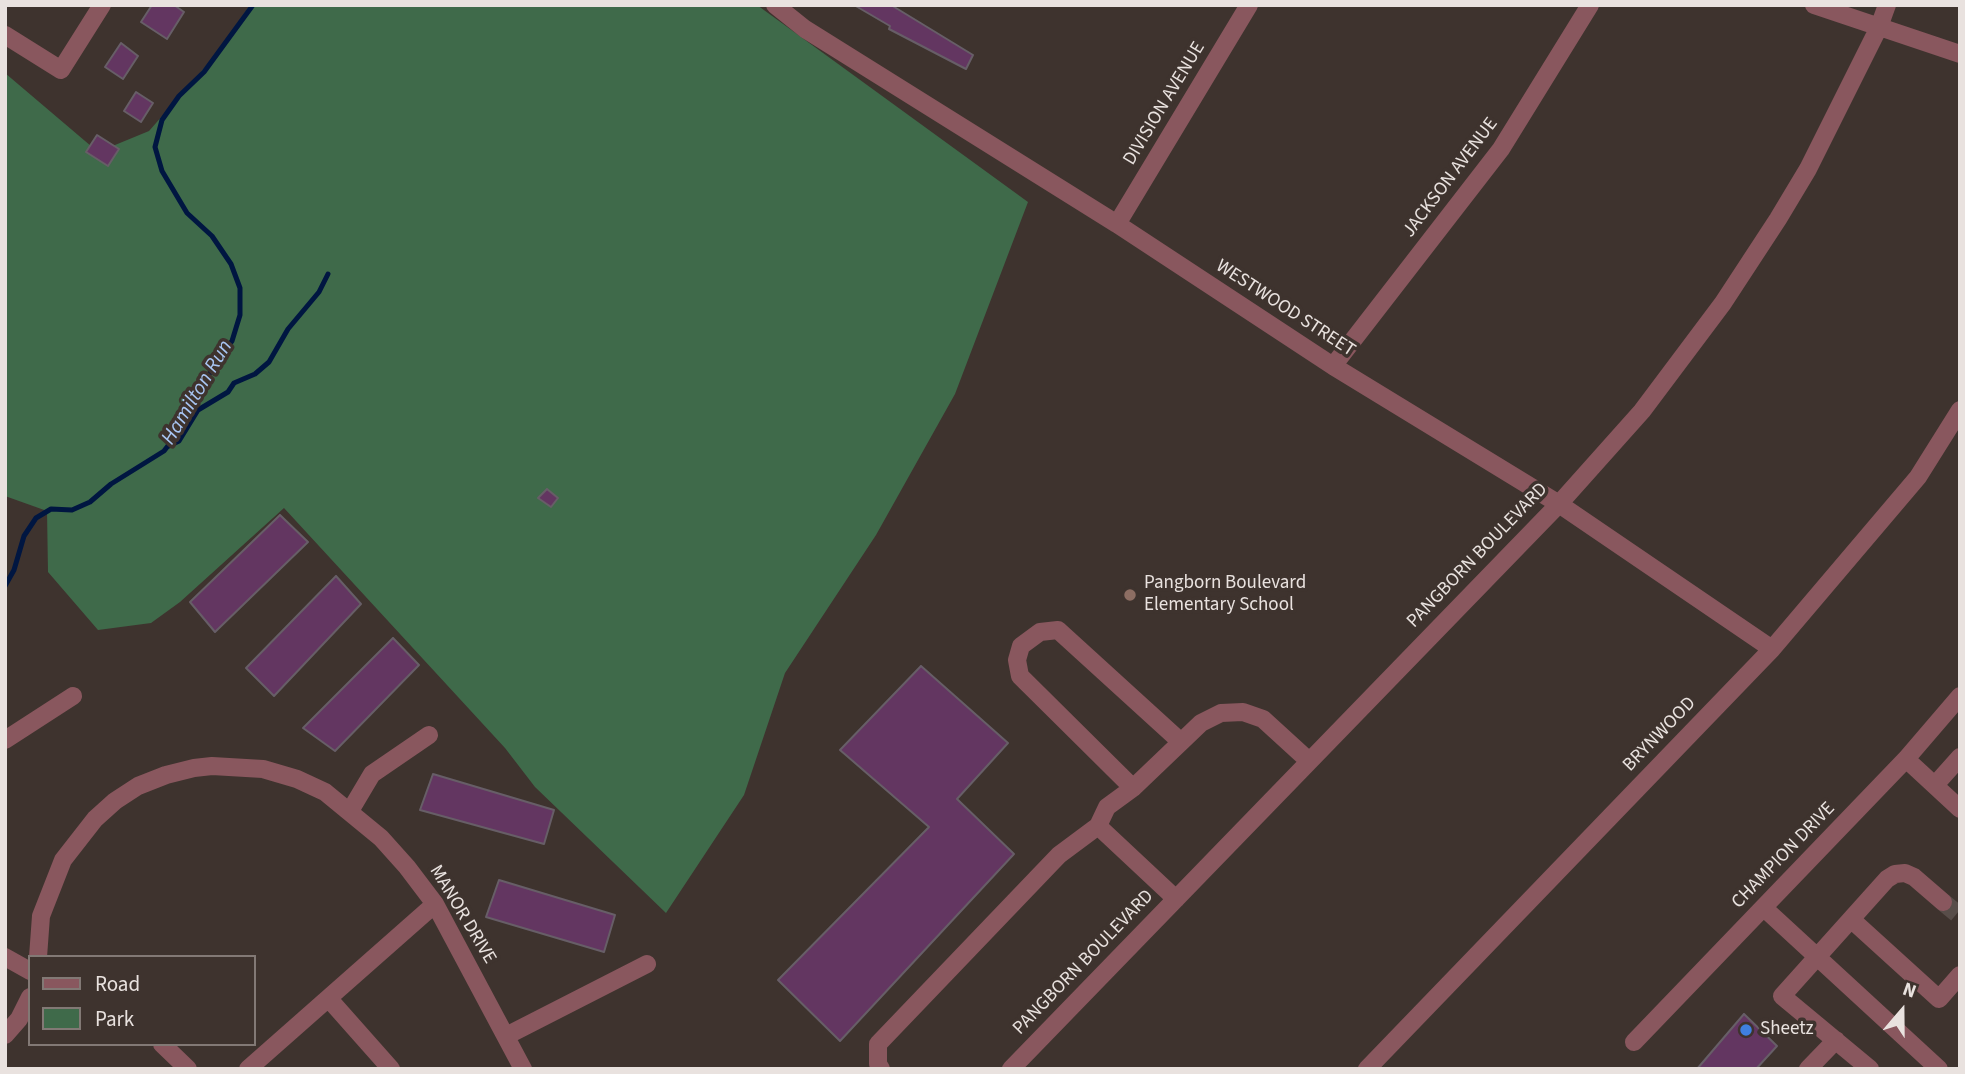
<!DOCTYPE html>
<style>
body{margin:0}
#map{position:relative;width:1965px;height:1074px;overflow:hidden;background:#3e332e;font-family:"Source Sans 3",sans-serif}
canvas{display:block}
.frame{position:absolute;inset:0;border:7px solid #e9e2df;pointer-events:none}
.legend{position:absolute;left:28px;top:955px;width:228px;height:91px;box-sizing:border-box;background:#3e332e;border:2px solid #827975;margin:0;padding:9px 12px;list-style:none;font-size:21px;color:#e9e2df}
.legend li{display:flex;align-items:center;gap:14px;height:35px}
.legend b{width:35px;border:2px solid #827975}
.north{position:absolute;left:1867px;top:976px;width:70px;height:70px;-webkit-text-stroke:5px #3e332e;paint-order:stroke;rotate:20deg;font-size:19px;font-weight:700;line-height:28px;text-align:center;color:#e9e2df}
.north::after{content:'';display:block;margin:auto;width:24px;height:32px;background:#e9e2df;clip-path:polygon(50% 0,100% 100%,50% 72%,0 100%)}
</style>
<div id="map">
<canvas width="1965" height="1074"></canvas>
<div class="frame"></div>
<ul class="legend">
<li><b style="height:9px;background:#89575e"></b>Road</li>
<li><b style="height:19px;background:#3f6a4a"></b>Park</li>
</ul>
<div class="north">N</div>
</div>
<script>
const context = document.querySelector('canvas').getContext('2d');
context.lineJoin = 'round';
function fill(path, color) { context.fillStyle = color; context.fill(path, 'evenodd'); }
const poly = rows => new Path2D(rows.map(r => 'M' + r).join(''));
function strokePath(path, color, width, dash) { context.strokeStyle = color; context.lineWidth = width; context.lineCap = dash ? 'butt' : 'round'; context.setLineDash(dash || []); context.stroke(path); }
function write(font, color, halo, rows, align = 'center') {
  context.font = font + ' "Source Sans 3",sans-serif'; context.lineWidth = 7; context.setLineDash([]); context.textBaseline = 'middle'; context.strokeStyle = halo; context.fillStyle = color; for (const [text, x, y, turn = 0] of rows) {
    context.save(); context.translate(x, y); context.rotate((+turn || 0) * Math.PI / 180); context.textAlign = isNaN(turn) ? turn : align; if (halo) context.strokeText(text, 0, 0); context.fillText(text, 0, 0); context.restore();
  }
}
fill(poly([
 [250,5,757,5,1028,202,955,394,876,535,785,673,744,795,666,913,535,787,505,748,284,508,180,602,151,623,98,630,48,572,47,511,5,496,5,73,98,152,149,131,213,58]
]), '#3f6a4a');
strokePath(poly([
 [169,446,179,441,198,410,228,392,234,383,255,374,269,362,288,329,319,292,328,274],
 [5,586,14,570,24,536,36,518,51,509,72,510,90,502,111,484,164,451,177,434,198,392,216,363,232,341,240,315,240,288,231,264,212,236,187,213,162,171,155,147,162,120,179,96,204,72,253,5]
]), '#001641', 5);
const building = poly([
 [152,5,174,5,184,12,167,39,141,22,152,5],
 [854,5,891,5,973,55,966,69,889,29,890,26,854,5],
 [121,43,138,56,123,79,105,67,121,43],
 [136,92,153,103,141,122,124,111,136,92],
 [97,135,119,149,108,166,86,152,97,135],
 [547,489,558,498,551,507,538,498,547,489],
 [280,515,308,542,215,632,190,602,280,515],
 [336,576,361,604,274,696,246,668,336,576],
 [393,638,419,665,335,751,303,728,393,638],
 [921,666,1008,743,957,799,1014,854,840,1041,778,980,929,827,840,750,921,666],
 [433,774,554,810,544,844,420,810,433,774],
 [499,880,615,915,604,952,486,917,499,880],
 [1744,1014,1777,1046,1756,1069,1697,1069,1744,1014]
]);
fill(building, '#633661');
strokePath(building, '#675e67', 2);
strokePath(poly([
 [1943,902,1960,916]
]), '#584d49', 18, [18, 9]);
strokePath(poly([
 [775,5,805,29,1117,224,1333,366,1559,504,1772,649],
 [1814,5,1960,54],
 [5,35,61,70,102,5],
 [1117,224,1249,5],
 [1333,366,1501,149,1590,5],
 [5,740,73,696],
 [1906,759,1960,809],
 [1935,785,1960,757],
 [1133,788,1020,676,1017,660,1021,646,1040,632,1058,630,1181,742],
 [350,811,372,774,429,735],
 [1098,826,1107,807,1133,788,1201,723,1221,713,1243,712,1263,719,1309,761],
 [1764,908,1939,1069],
 [1852,920,1939,999,1960,975],
 [5,957,30,971],
 [38,957,41,916,63,860,95,819,115,801,138,786,166,775,194,768,212,766,263,769,297,779,325,792,381,838,407,867,435,904,523,1069],
 [329,999,391,1069],
 [5,1035,19,1019,30,997],
 [506,1036,647,964],
 [1634,1042,1906,759,1960,696],
 [162,1044,188,1069],
 [248,1069,435,904],
 [881,1069,878,1064,878,1044,1059,855,1098,826,1176,899],
 [1011,1069,1559,504,1642,411,1723,303,1778,219,1808,169,1879,27,1887,5],
 [1367,1069,1772,649,1918,477,1960,410],
 [1808,1069,1836,1040],
 [1870,1069,1782,996,1887,879,1895,874,1905,873,1914,877,1943,902]
]), '#89575e', 18);
for (const [x, y, r, color] of [
 [1130,595,7,"#8d6e63"],
 [1746,1030,7,"#3f7fe0"]
]) { const dot = new Path2D(); dot.arc(x, y, r, 0, 2 * Math.PI); context.fillStyle = color; context.fill(dot); strokePath(dot, '#3e332e', 2.5); }
write('19px', '#e9e2df', '#3e332e', [
 ["DIVISION AVENUE",1165,104,-59],
 ["JACKSON AVENUE",1451,178,-53],
 ["WESTWOOD STREET",1285,309,33],
 ["PANGBORN BOULEVARD",1478,556,-46],
 ["BRYNWOOD",1660,735,-46],
 ["CHAMPION DRIVE",1784,856,-46],
 ["MANOR DRIVE",462,915,59],
 ["PANGBORN BOULEVARD",1084,963,-46]
]);
write('19px', '#e9e2df', '#3e332e', [
 ["Pangborn Boulevard",1144,584],
 ["Elementary School",1144,606],
 ["Sheetz",1760,1030]
], 'left');
write('italic 21px', '#a8c5f2', '#3e332e', [
 ["Hamilton Run",198,393,-59]
]);
</script>
